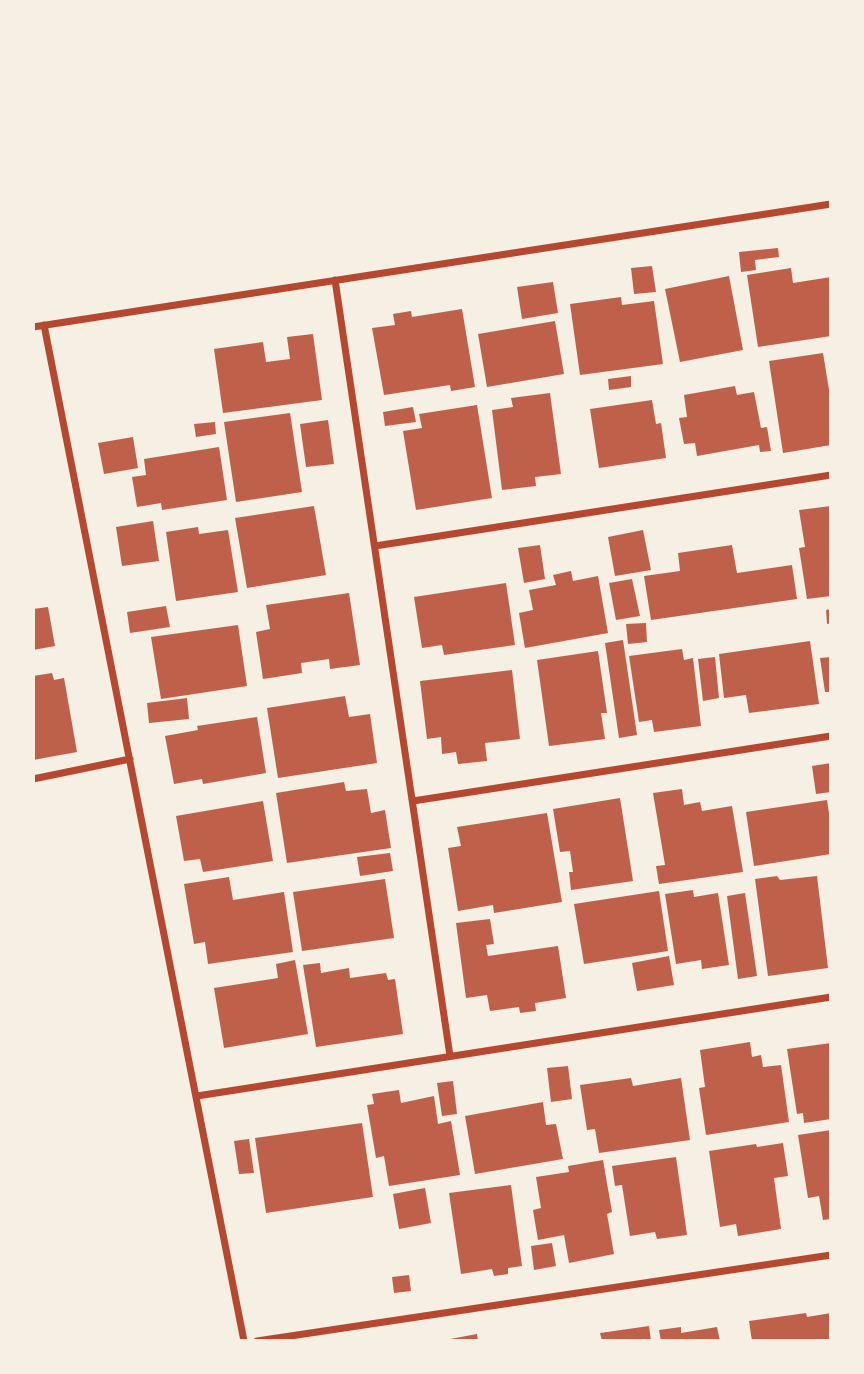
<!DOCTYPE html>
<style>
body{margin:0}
#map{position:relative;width:864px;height:1374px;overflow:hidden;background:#f6efe4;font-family:Mulish,sans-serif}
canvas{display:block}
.frame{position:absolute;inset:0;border:35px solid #f6efe4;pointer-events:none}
</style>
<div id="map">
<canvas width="864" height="1374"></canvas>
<div class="frame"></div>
</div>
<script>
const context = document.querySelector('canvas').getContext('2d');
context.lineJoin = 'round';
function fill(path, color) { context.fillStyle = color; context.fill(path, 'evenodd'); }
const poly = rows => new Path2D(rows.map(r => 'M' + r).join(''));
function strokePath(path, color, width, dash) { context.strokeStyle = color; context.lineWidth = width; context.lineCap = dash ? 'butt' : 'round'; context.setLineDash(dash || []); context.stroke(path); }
fill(poly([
 [778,248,779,257,755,260,756,270,741,272,739,252],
 [652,266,656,292,634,294,631,268],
 [791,268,793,283,831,277,831,336,758,347,747,275],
 [729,276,743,350,680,362,665,289],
 [553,282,558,313,522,319,517,287],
 [621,297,622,305,654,301,663,364,580,375,570,304],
 [462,309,475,387,451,391,450,385,384,395,372,328,395,325,393,314,411,311,412,317],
 [555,321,564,374,487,387,478,334],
 [313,334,322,400,223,413,214,349,263,342,266,362,290,359,287,337],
 [823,353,831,402,831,445,783,453,769,361],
 [631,376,631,387,609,390,608,379],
 [735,386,737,395,754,392,761,428,767,427,771,451,760,452,759,445,697,456,695,443,684,444,679,418,687,417,684,395],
 [550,393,561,474,535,477,536,486,502,490,492,410,513,407,511,398],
 [652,400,656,424,661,423,666,458,599,468,590,409],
 [477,405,492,498,416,510,403,431,422,428,419,414],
 [413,407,416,422,385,426,383,412],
 [290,413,302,492,236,502,224,422],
 [328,420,334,464,306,467,300,424],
 [215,422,216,434,196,437,194,424],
 [133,437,138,468,104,474,98,443],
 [219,447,227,500,162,510,161,503,137,507,132,477,146,475,144,459],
 [314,506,326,575,247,588,235,518],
 [831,506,831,596,807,599,799,548,805,547,799,510],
 [153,521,159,561,122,566,116,527],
 [198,527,199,534,228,530,238,592,176,601,166,532],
 [643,530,651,570,615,576,608,537],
 [540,545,545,579,524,583,518,548],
 [732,545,737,573,792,565,797,599,651,620,644,576,680,571,678,553],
 [571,571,573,581,598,576,608,633,525,648,519,613,533,610,529,590,556,585,553,575],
 [632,579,640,616,616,620,609,583],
 [506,583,515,645,444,655,442,645,422,648,414,597],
 [349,593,360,665,330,669,329,659,301,663,302,673,263,679,256,632,270,629,266,605],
 [166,606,170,627,130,633,127,612],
 [48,607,55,646,33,650,33,609],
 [831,609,831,623,827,624,826,610],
 [646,623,647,642,628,644,626,624],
 [238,625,247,686,161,699,151,637],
 [623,640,637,735,619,738,605,643],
 [810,641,819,704,749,713,746,695,724,698,719,654],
 [682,649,684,660,693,658,701,726,654,732,652,720,639,722,629,656],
 [598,651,607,713,601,713,605,739,549,746,537,660],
 [715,657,719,698,703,701,698,659],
 [831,657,831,692,825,692,820,658],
 [512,670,520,739,485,743,487,761,458,764,456,752,442,754,441,737,427,739,420,681],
 [52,673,54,680,64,678,77,752,33,760,33,676],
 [345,696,349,717,370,714,377,763,278,778,267,708],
 [187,698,189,719,149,723,147,703],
 [257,717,266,773,203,784,202,779,174,784,165,736,198,730,197,726],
 [831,763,831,792,816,794,812,766],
 [344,782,346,791,367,789,371,813,385,810,391,848,287,863,276,793],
 [682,789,684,805,700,802,702,811,732,806,743,872,659,884,656,866,665,865,653,793],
 [620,798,633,881,571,890,569,872,573,872,570,851,560,852,553,809],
 [827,800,831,826,831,854,754,866,746,812],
 [263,801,273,861,203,872,200,859,184,861,176,816],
 [547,813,562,902,494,913,493,905,458,911,448,848,461,846,457,827],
 [390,853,393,871,360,876,357,857],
 [777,876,780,880,817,876,828,968,768,976,755,879],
 [229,877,233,900,284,892,293,952,208,964,205,942,194,944,184,884],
 [385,879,394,938,302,951,293,892],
 [693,890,694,897,718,893,729,965,702,969,701,960,676,964,665,894],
 [659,891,668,951,584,964,574,904],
 [745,893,757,976,738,979,727,896],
 [490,919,494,944,486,945,488,956,558,946,566,998,535,1003,536,1011,520,1013,519,1007,490,1011,487,995,466,998,456,923],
 [669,956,674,985,637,991,632,963],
 [295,960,308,1034,224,1048,214,988,278,978,276,964],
 [320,963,321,973,349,968,350,978,386,973,388,980,395,979,403,1034,316,1047,303,965],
 [750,1042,752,1057,761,1055,763,1067,781,1065,789,1122,706,1135,699,1088,705,1087,700,1050],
 [831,1043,831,1119,804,1123,803,1113,797,1114,787,1049],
 [568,1066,572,1099,551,1102,547,1068],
 [631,1078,633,1086,681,1078,690,1140,599,1153,595,1129,587,1130,580,1085],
 [453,1081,457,1114,442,1116,437,1083],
 [399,1090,401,1103,434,1096,438,1124,451,1121,460,1175,389,1186,384,1156,376,1158,367,1105,374,1104,372,1094],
 [543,1102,546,1125,556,1124,563,1159,475,1174,465,1116],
 [362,1123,373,1197,266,1213,255,1138],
 [831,1130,831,1219,823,1220,819,1196,808,1198,798,1135],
 [249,1139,254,1173,239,1174,234,1141],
 [783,1143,788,1176,774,1178,781,1229,738,1236,736,1224,720,1227,709,1151,756,1144,757,1147],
 [676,1157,687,1235,657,1239,655,1232,630,1236,622,1185,615,1186,612,1166],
 [603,1160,612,1212,607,1214,614,1254,569,1263,564,1235,538,1240,533,1210,541,1208,536,1177,569,1172,568,1166],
 [511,1185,522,1266,508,1268,508,1274,494,1276,492,1269,461,1274,449,1193],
 [425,1188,431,1223,399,1229,393,1194],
 [552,1243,556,1266,534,1270,531,1246],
 [409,1275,411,1291,394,1293,392,1277],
 [806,1313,807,1317,831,1313,831,1341,752,1341,749,1321],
 [649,1326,651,1341,602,1341,600,1333],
 [681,1327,681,1333,717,1327,720,1341,661,1341,659,1330],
 [477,1334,478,1341,450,1341,450,1339]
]), '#bf614a');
strokePath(poly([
 [335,280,450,1056],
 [44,325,244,1341],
 [33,327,831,204],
 [375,546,831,475],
 [33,779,130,759],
 [413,801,831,736],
 [197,1096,831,997],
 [257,1341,831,1255]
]), '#b5482f', 7);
</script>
